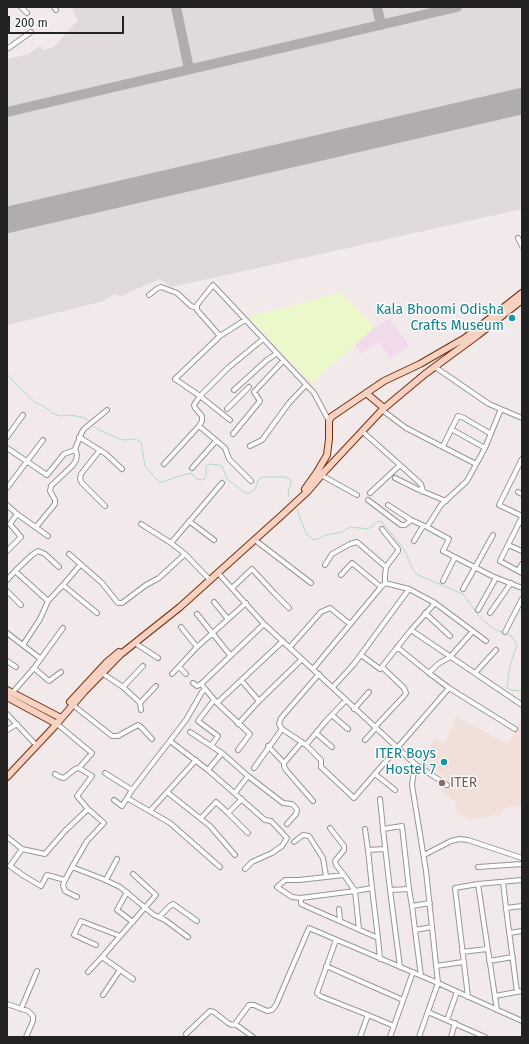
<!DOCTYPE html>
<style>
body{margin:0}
#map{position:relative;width:529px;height:1044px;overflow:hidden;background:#f2e9ea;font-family:"Fira Sans",sans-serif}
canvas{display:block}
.frame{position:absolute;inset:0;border:8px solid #222;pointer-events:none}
.scale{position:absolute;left:8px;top:16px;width:116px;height:18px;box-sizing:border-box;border:2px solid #222;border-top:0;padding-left:5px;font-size:12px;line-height:14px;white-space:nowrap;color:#222;-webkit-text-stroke:3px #fff;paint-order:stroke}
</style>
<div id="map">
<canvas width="529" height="1044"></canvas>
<div class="frame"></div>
<div class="scale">200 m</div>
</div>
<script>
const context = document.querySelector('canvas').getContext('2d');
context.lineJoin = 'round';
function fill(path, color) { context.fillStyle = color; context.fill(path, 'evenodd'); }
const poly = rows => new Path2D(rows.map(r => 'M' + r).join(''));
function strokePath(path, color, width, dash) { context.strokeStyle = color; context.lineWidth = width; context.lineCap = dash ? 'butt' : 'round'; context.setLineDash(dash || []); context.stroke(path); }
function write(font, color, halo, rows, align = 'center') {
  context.font = font + ' "Fira Sans",sans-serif'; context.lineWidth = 3; context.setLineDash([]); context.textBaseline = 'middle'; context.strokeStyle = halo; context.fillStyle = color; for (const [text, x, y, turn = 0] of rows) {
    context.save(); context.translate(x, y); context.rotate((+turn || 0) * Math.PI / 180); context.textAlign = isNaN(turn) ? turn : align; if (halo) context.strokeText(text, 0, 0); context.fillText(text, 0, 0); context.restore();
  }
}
fill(poly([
 [390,319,409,346,390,359,379,342,362,354,354,343,374,328]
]), '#f1daeb');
fill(poly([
 [456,717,508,744,522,717,522,806,513,806,504,809,500,814,471,820,457,813,456,802,441,792,446,777,422,766,434,738,445,743]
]), '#f1dfda');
fill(poly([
 [71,7,522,7,522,209,222,276,171,287,160,279,121,296,114,294,104,301,7,325,7,59,28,54,40,46,43,50,54,47,78,20]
]), '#e1dadb');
fill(poly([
 [341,293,375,327,312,383,248,317]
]), '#eaf8ca');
strokePath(poly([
 [7,374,17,385,35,402,45,407,52,413,60,416,70,415,85,418,90,422],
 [92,425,97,429,119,439,125,440,135,439,141,442,145,466,159,482,163,482,176,477,191,473,196,479,203,480,206,476,206,466,210,464,218,465,222,466,227,479,245,493,249,493,255,490,258,480,262,477,285,477,291,480,291,483,288,492,289,497],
 [297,509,305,531,308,536,314,540,318,539,326,535,342,532,350,527,368,529,379,521,382,522,404,549,412,568,416,574,463,594,478,615,484,621,494,629,504,633],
 [507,634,512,637,517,645,510,665,507,688,510,690,522,691]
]), '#addcc2', 1);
strokePath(poly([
 [176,7,189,69],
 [377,7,381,25],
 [7,112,457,7],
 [7,221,13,219]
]), '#b1acad', 10);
strokePath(poly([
 [7,220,522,101]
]), '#b1acad', 26);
const street = poly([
 [21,7,27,13],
 [54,7,56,10],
 [7,49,31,32],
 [518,238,522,246],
 [149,295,158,288,161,287,177,293,191,306,197,308],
 [245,320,220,336,175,379,200,396,228,368,263,339],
 [220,336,197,310,197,305,213,285,314,393,329,421],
 [435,367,489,404,522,418],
 [234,390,267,360,276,354],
 [227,409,249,387],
 [501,409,485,448,467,481,441,505,427,527,449,539,443,551,492,576,522,588],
 [382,410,406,428,476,464],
 [199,426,225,448,229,459,251,481],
 [451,429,485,448],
 [363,432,400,465,370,493],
 [233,434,260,401,254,392,283,361],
 [7,437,23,415],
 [79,437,106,454,122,469],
 [250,446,262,440,289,403,306,385],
 [443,446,458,416,464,418,491,434],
 [7,448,47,475,64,454,75,450],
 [100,450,81,474,80,479,82,483,105,506],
 [522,459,499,505,522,516],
 [164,464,199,426,202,421,202,416,195,408,194,405,200,396,230,420],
 [400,465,421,484,423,492],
 [192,468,216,441],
 [321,475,357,495],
 [395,478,417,489,446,501],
 [7,488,43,440],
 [518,492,522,494],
 [368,500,401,525,405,525,411,520],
 [7,505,17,514,10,524,21,537,7,551],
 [388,505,411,520,427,527],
 [17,514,48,536],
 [522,517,500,561,522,573],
 [189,521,214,540],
 [141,524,171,543],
 [36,527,55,504,55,500,50,491,51,486,73,465,76,460,77,455,75,449,82,432,84,429,107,410],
 [382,529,398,549,398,551,386,567,385,576,385,583],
 [255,540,311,583],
 [414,541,423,526],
 [508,545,522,551],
 [69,554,102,583,118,603,122,603,146,585,159,578,185,554,171,543,222,483],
 [185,554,208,578],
 [325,565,332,554,350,544,357,542,386,567],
 [15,571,32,555,38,551,45,554,59,567],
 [518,571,522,564],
 [219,574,264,624,415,764,412,785,426,871,438,983,522,1021],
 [341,575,352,563,381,587],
 [7,580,15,571,48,601,40,619,23,645],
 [443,581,455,557],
 [63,585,81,564],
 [232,588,252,569,275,594,289,608],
 [463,589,493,535],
 [7,591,21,605],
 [48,601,63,585,97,613],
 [214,602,228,619],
 [435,603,411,630,522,705],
 [478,610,496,578],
 [425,613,450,636],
 [490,613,511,583],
 [197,614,230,655],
 [181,627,197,647],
 [505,632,522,599],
 [7,633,41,659],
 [135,643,158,658],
 [290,647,321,612,330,608,350,624],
 [397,647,429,673,438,664,450,657,473,631],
 [361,655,380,669,411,630],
 [7,661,16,667],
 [179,667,186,674],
 [34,668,49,681,61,672],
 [313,669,381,587,385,583,409,589,435,603,486,641],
 [102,673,123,687,137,700,140,703,141,710],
 [429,673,449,688],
 [475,673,496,650],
 [172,674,197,647,246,603],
 [241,680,259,701,302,659],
 [193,683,197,686,201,684],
 [123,687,143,666],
 [333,687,354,664,409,589],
 [205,689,202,692,186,720,132,790,127,798,170,823,220,867],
 [13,692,34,668,63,628],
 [346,700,326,721,306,745,321,760,321,767,354,798,449,688,515,729],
 [140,703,156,686],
 [217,703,283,641],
 [73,705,112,736,118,736,138,725,142,728,152,739],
 [354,709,369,692],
 [7,714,37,746],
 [332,715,348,729],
 [57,724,92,753,79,768,92,776,77,796,88,809,104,823,87,841,72,867,103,879,120,887,154,915,165,920,188,937],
 [238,724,259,701],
 [375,727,404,696,406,693,404,688,382,667],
 [282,729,279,724,281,718,319,674],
 [7,730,17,724],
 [190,732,222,753],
 [316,733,332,747],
 [365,740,376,728],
 [170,741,208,770,265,820,271,821,287,838,282,846,272,853,252,862,245,869],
 [302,742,284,763,284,766,286,770,313,801],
 [211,746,218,736,198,721,214,700],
 [268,746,284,763],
 [238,750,250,734,217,703,201,684,264,624],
 [415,764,447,785],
 [254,768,282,729,306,745],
 [208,770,222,753,248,776,283,803,292,804,296,808,297,810,296,814,287,824],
 [105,773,132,790],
 [55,774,60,777,64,778,75,769,79,768],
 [375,774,395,790],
 [167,792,210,826,235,855],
 [235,793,248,776],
 [380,799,383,829],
 [114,800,122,806,127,798],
 [150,811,196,760],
 [228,813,248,833],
 [201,818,216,802,228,813,242,799],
 [330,828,344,846,344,850,335,861,336,865,344,875],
 [365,829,368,850],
 [7,837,22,849],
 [294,842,303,835,309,836,323,858,326,876],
 [424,855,451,841,460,839,468,840,522,858],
 [72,867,65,880,47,875,41,886,24,876,10,866,22,849,45,854,65,831,88,809],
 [478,867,522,864],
 [65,880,63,885,65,891,77,897],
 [106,880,117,859],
 [503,882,506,908,522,906],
 [372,888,368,850,384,849],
 [390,890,383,829,402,826,409,889],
 [127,892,117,910,133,922],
 [301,898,292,897,277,887,285,880,299,880,344,875,355,891,359,929],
 [412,906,415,930,432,927],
 [506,908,517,992],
 [339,909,340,920],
 [159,917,170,906,173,904,197,921],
 [415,930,421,976],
 [509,933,522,931],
 [378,938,301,904,301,898,355,891,372,888,378,938,380,959],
 [336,940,317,993,320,996,368,1015,360,1037],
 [96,945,74,935,81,921,120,936],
 [462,952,487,949],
 [489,961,513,957],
 [326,966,403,1000],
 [436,966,463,962],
 [400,967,390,890,409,889,412,906,430,903],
 [88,972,102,957],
 [133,979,102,957,156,895,133,874],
 [103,995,120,970],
 [495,996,522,991],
 [468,997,455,888,478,884],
 [7,1004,28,1011,33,1016,33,1021,26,1037],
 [21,1009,37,971],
 [497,1010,478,884,522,880],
 [428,1012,485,1037],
 [368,1015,394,1026],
 [447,1020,457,992],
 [235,1024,253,1037],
 [186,1034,210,1011,214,1012,228,1023,232,1025,235,1024,249,1005,254,1005,267,1011,272,1010,276,1005,309,928,438,983,419,1037],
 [390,1037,413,972],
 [451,1037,455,1023]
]);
const secondary = poly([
 [366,393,384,408],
 [305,489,317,472,327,455,329,439,329,421,331,417,384,381,420,364,465,338,522,293],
 [7,690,61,718],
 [7,697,57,724],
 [70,702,107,662,119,652],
 [7,777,54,727,84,692,121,654,180,607,281,516,308,491,325,471,382,410,425,374,478,335,522,300]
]);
strokePath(street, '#969696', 6);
strokePath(secondary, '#772f0b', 8);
strokePath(street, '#fff', 4);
strokePath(secondary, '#f7d1c2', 6);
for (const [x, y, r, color] of [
 [512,318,4,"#0f9aa8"],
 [444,762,4,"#0f9aa8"],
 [442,783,4,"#8d6e63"]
]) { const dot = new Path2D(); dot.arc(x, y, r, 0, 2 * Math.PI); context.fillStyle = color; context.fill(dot); strokePath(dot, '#fff', 1.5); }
write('14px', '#0d838f', '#fff', [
 ["Kala Bhoomi Odisha",504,310],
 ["Crafts Museum",504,326],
 ["ITER Boys",436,754],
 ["Hostel 7",436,770]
], 'right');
write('14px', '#785e54', '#fff', [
 ["ITER",450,783]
], 'left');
</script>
